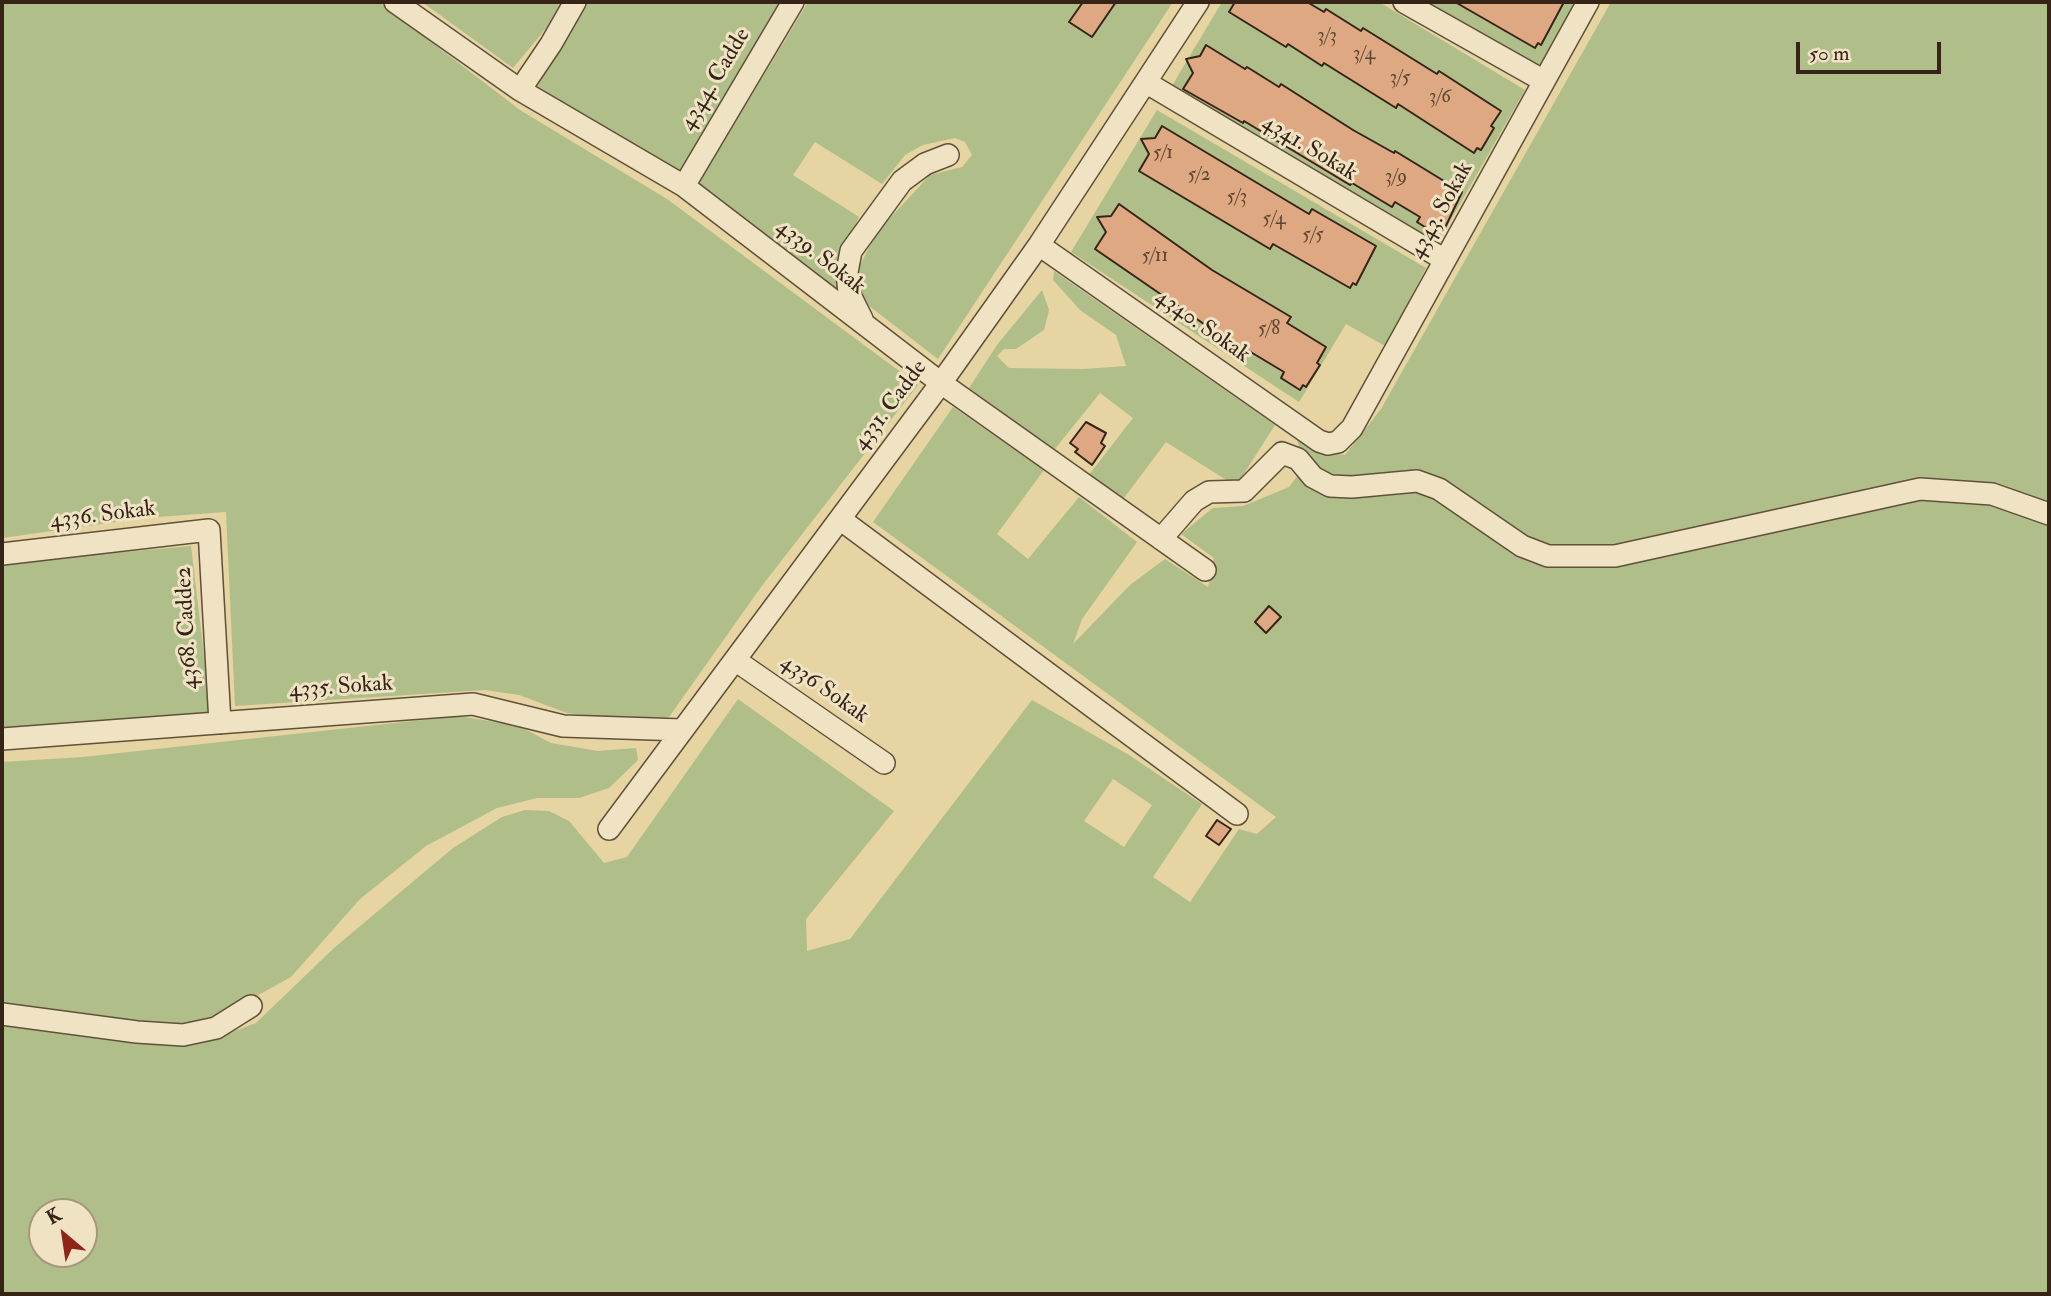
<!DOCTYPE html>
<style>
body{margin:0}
#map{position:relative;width:2051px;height:1296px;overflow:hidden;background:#e6d4a3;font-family:"IM FELL Double Pica",serif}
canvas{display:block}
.frame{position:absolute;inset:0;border:4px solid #352417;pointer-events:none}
.north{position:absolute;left:28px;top:1198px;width:70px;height:70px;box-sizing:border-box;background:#efe3c3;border:2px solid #a5977e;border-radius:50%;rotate:331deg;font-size:19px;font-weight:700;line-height:28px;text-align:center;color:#352417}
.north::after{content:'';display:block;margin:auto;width:24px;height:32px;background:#8f2418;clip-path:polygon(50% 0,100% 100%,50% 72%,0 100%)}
.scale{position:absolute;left:1796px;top:42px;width:145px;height:32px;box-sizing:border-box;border:4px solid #352417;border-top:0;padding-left:9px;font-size:21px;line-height:24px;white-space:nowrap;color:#352417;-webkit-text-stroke:5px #efe3c3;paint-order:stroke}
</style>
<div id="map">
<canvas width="2051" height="1296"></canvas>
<div class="frame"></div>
<div class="north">K</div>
<div class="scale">50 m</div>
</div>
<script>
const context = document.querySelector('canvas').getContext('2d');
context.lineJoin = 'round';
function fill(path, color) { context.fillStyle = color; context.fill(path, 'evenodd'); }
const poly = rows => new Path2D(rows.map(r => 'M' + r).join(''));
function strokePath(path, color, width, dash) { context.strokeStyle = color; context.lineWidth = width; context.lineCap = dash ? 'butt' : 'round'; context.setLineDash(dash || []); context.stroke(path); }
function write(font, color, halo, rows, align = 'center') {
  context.font = font + ' "IM FELL Double Pica",serif'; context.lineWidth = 6; context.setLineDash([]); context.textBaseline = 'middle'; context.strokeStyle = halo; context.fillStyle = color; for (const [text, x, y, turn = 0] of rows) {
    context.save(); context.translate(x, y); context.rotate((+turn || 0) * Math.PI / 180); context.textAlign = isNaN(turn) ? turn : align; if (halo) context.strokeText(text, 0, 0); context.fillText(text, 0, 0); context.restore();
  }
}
fill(poly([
 [2,2,379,2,520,110,667,199,918,385,761,587,669,717,635,721,567,713,519,695,485,690,235,706,226,512,144,518,2,538],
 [422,2,565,2,558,14,513,68],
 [585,2,782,2,682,173,536,89],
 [808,2,1173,2,938,359,860,299,856,284,859,267,877,232,930,175,962,167,972,155,965,142,955,138,923,145,905,155,882,184,815,142,793,175,859,217,839,260,837,279,841,297,697,186],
 [1222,2,1379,2,1525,90,1436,246,1170,89],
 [1425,2,1577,2,1541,66],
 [1611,2,2049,2,2049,504,1979,484,1849,499,1708,524,1614,547,1539,548,1416,469,1368,479,1324,478,1301,453,1297,440,1318,451,1345,455,1381,409],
 [1157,110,1426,268,1385,346,1346,324,1299,402,1071,252],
 [1054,271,1275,425,1236,486,1166,442,1121,502,1088,476,1133,418,1100,393,1054,450,969,388,997,345,1042,290,1049,310,1044,330,1016,349,1004,349,997,356,1009,368,1084,369,1126,366,1116,335,1080,310,1053,280],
 [953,407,1044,470,997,534,1028,559,1079,497,1137,542,1082,619,1073,644,1130,585,1165,559,1208,587,1214,558,1181,534,1213,508,1243,506,1289,487,1299,474,1440,496,1505,548,1556,563,1941,490,2049,519,2049,1294,2,1294,2,1022,218,1037,256,1023,334,948,453,848,502,817,525,810,549,811,569,821,604,863,627,857,738,699,894,811,806,919,807,951,850,939,1032,700,1129,755,1202,804,1153,877,1190,902,1239,829,1257,834,1276,817,873,522],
 [1113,779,1152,805,1124,847,1084,821],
 [42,1212,84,1212,84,1254,42,1254],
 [191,546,211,714,2,730,2,563],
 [459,716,519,726,551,743,598,751,636,748,638,760,609,788,579,798,537,798,497,808,426,846,360,899,291,977,204,1025,168,1029,2,1006,2,762,83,757]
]), '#b0be89');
const building = poly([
 [1083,2,1116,2,1092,37,1069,22,1083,2],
 [1235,2,1307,2,1324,12,1326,9,1361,31,1363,28,1437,74,1439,71,1501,111,1491,126,1494,128,1481,150,1477,148,1474,153,1398,104,1396,108,1324,63,1322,66,1288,44,1286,47,1229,12,1235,2],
 [1455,2,1564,2,1541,45,1538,43,1535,48,1455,2],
 [1206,45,1245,69,1247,67,1279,87,1281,84,1353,130,1394,153,1395,151,1462,192,1443,232,1439,229,1436,234,1417,222,1420,217,1395,202,1392,207,1352,183,1350,185,1244,121,1243,123,1183,89,1193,73,1186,59,1200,56,1206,45],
 [1162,126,1309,214,1312,209,1376,246,1356,285,1353,283,1350,288,1273,244,1270,249,1139,171,1149,154,1141,139,1155,138,1162,126],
 [1119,204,1212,270,1291,317,1287,323,1326,347,1317,363,1320,365,1306,387,1303,385,1300,390,1281,378,1284,372,1204,324,1095,249,1106,232,1097,217,1111,216,1119,204],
 [1086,422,1106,433,1101,443,1105,446,1092,465,1075,452,1078,449,1070,443,1086,422],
 [1269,606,1281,617,1266,633,1255,622,1269,606],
 [1217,820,1231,829,1219,845,1206,836,1217,820]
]);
fill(building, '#dea982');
strokePath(building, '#352417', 2);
const minor = poly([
 [395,2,520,90,684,186,941,383,1205,570],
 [1404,2,1544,81],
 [1147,83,1445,260],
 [520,90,551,44,575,2],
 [684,186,793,2],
 [1039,245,1319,441,1328,444,1338,442,1352,428,1588,2],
 [862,319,849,293,847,272,851,251,902,181,925,164,948,155],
 [840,519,1237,814],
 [1161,539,1194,501,1209,492,1244,491,1282,453,1298,459,1313,477,1330,486,1352,487,1417,481,1439,489,1522,546,1548,556,1615,556,1920,489,1992,494,2049,514],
 [2,554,209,530,220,723],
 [735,660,884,763],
 [2,739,473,704,563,726,682,730],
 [609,829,941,383,1039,245,1198,2],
 [2,1014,137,1032,183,1035,216,1028,251,1006]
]);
strokePath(minor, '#61503a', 24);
strokePath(minor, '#efe3c3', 21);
write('19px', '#5f4532', null, [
 ["3/3",1327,37],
 ["3/4",1364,55],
 ["3/5",1400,79],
 ["3/6",1440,98],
 ["5/1",1163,154],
 ["5/2",1199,176],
 ["3/9",1396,178],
 ["5/3",1237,198],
 ["5/4",1274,220],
 ["5/5",1313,236],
 ["5/11",1155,257],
 ["5/8",1269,330]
]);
write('23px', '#352417', '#efe3c3', [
 ["4344. Cadde",716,80,-59],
 ["4341. Sokak",1309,149,31],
 ["4343. Sokak",1442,211,-61],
 ["4339. Sokak",820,258,38],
 ["4340. Sokak",1202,327,35],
 ["4331. Cadde",891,406,-53],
 ["4336. Sokak",103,516,-7],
 ["4368. Cadde2",188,628,-93],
 ["4335. Sokak",341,688,-4],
 ["4336 Sokak",824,690,35]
]);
</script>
